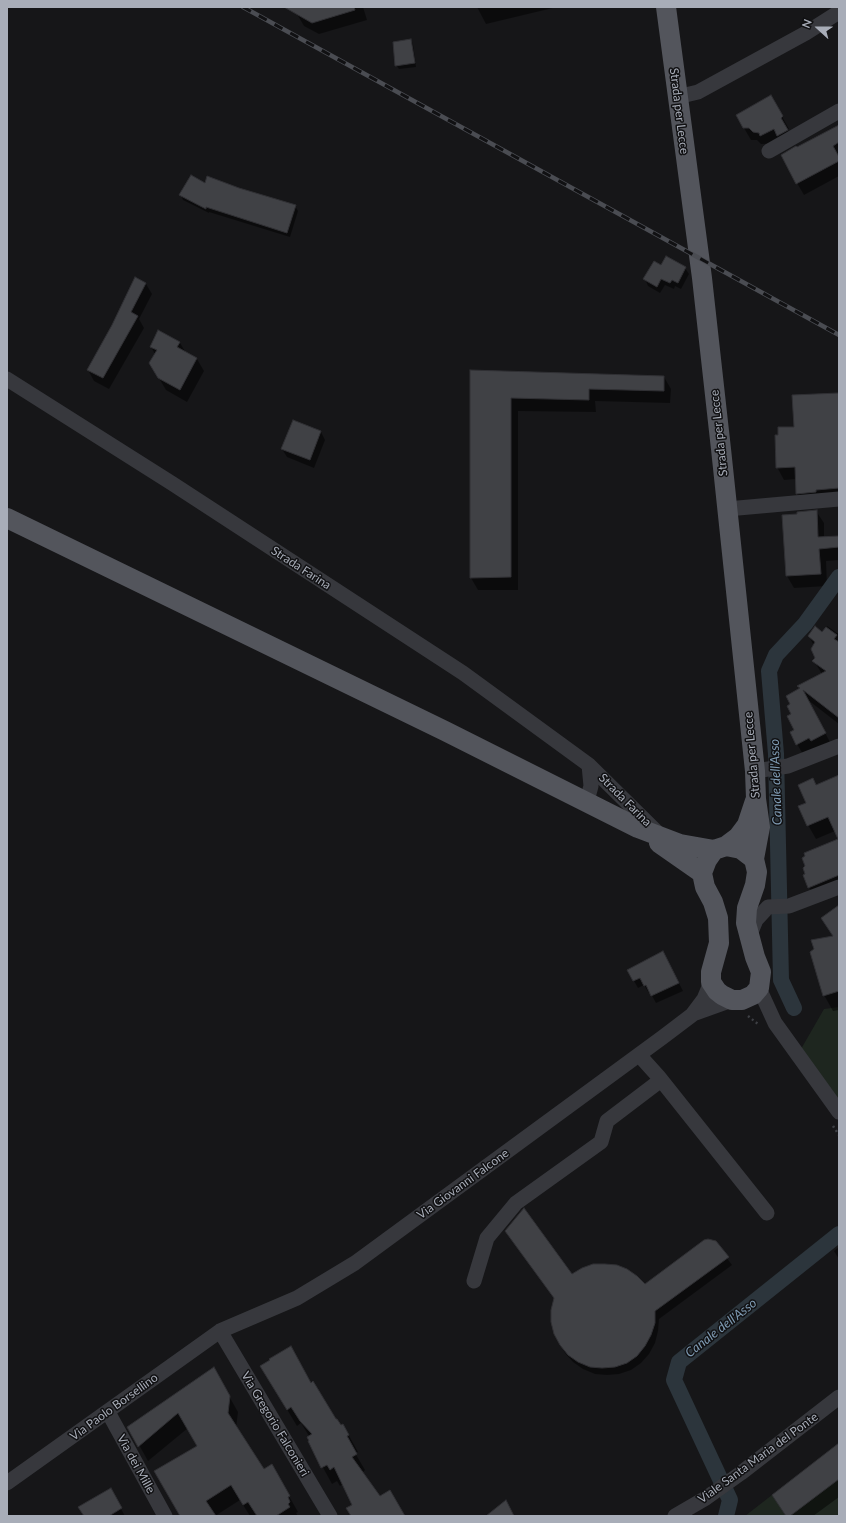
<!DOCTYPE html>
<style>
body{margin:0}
#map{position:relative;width:846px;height:1523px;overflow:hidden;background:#161618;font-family:Lato,sans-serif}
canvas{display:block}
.frame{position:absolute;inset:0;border:8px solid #a8adb8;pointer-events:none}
.north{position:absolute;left:798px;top:8px;width:40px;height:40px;-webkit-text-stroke:3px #111113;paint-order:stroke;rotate:291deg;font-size:11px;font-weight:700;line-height:16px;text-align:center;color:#a8adb8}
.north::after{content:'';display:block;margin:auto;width:14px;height:18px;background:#a8adb8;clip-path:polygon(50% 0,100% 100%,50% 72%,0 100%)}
</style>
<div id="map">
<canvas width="846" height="1523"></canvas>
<div class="frame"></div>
<div class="north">N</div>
</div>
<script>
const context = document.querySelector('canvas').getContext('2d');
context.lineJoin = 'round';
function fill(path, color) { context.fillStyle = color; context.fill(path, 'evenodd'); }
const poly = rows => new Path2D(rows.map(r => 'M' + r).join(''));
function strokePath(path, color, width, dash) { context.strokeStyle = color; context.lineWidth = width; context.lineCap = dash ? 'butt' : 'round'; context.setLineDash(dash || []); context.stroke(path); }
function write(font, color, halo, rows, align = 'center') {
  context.font = font + ' Lato,sans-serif'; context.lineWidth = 3; context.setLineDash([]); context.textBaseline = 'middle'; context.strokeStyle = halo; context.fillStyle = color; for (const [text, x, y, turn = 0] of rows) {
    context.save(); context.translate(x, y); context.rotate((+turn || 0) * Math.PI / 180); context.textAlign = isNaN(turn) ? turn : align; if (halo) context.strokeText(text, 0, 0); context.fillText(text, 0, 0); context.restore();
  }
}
fill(poly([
 [839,1007,839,1100,801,1049,824,1009],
 [839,1443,839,1516,745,1516,772,1495]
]), '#1e261f');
fill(poly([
 [301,7,363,7,367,20,319,34,304,26,297,14],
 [477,7,557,7,486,24],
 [411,40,413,44,416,67,399,69,396,65],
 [771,97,789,129,787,130,794,143,761,144,757,140,751,140,744,128],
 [839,133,839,176,804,195,797,183,796,148],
 [205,184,238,189,295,206,298,211,290,237,209,212,209,213,183,200,181,195],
 [661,267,685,268,689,274,681,289,675,286,674,289,665,285,660,293,648,286,645,279],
 [135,278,146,284,152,294,139,319,144,328,109,389,94,381,88,370,113,325],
 [159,332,180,343,186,353,197,359,204,371,187,402,166,390,150,363,155,354,151,347],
 [472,371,664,377,671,389,670,403,595,401,596,412,518,411,518,590,478,590,471,578],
 [839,394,839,501,804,506,797,494,796,479,784,480,777,467,780,435,795,428],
 [293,421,321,432,325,440,314,468,287,457,282,449],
 [816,511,824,523,824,538,839,537,839,560,826,561,827,586,794,588,787,576],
 [827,626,837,633,839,633,839,724,808,700,832,746,804,756,797,744,791,705,800,689,799,686,822,674,814,661,816,658,814,646,809,636,822,634],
 [839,776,839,838,835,831,816,839,808,825,807,803,816,786],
 [839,839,839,892,817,901,809,887],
 [839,910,839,1010,833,1011,824,995,834,937,822,918],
 [663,952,683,991,656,1003,650,992,649,993,644,985,638,988,634,981],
 [715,1242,732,1265,659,1319,658,1331,655,1343,649,1354,641,1363,631,1370,619,1374,607,1375,595,1374,583,1369,573,1362,565,1353,555,1334,572,1275,645,1286],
 [839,1247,839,1259,834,1251],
 [213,1368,238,1412,236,1428,264,1471,272,1466,298,1512,296,1513,298,1516,250,1516,240,1500,215,1516,181,1516,198,1446,188,1428,148,1461,129,1427],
 [271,1383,311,1384,336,1421,341,1426,343,1425,358,1452,355,1453,365,1470,362,1473,379,1497,404,1516,352,1516,353,1505,343,1484,340,1486,337,1481,332,1484,309,1442,309,1436,301,1423,297,1426],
 [839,1444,839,1497,813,1516,786,1516],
 [110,1490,125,1516,89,1516]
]), '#0007');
strokePath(poly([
 [794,1008,781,980,776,754,769,671,776,655,805,624,839,577],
 [726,1516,730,1500,674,1380,679,1362,839,1234]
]), '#2c353c', 16);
const building = poly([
 [284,7,354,7,355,10,312,23,284,7],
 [411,39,415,63,395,66,393,42,411,39],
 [771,95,783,116,781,118,788,130,777,136,774,129,760,136,759,133,753,132,749,128,743,128,736,115,771,95],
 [839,125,839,142,833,146,839,157,839,161,796,184,781,155,796,146,797,147,839,125],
 [191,175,205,183,207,176,239,188,296,205,287,233,206,207,206,209,179,195,191,175],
 [666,256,686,267,678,283,672,280,670,283,661,279,657,287,643,279,654,261,661,265,666,256],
 [135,277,146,283,131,312,138,316,103,378,87,370,112,325,135,277],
 [158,330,180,342,177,347,197,358,180,390,158,378,149,363,157,350,150,347,158,330],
 [470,370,664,376,664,391,589,389,589,400,511,398,511,577,470,578,470,370],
 [839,393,839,488,816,490,816,492,796,494,795,467,776,468,775,435,778,435,778,427,794,427,792,395,839,393],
 [293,420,321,431,310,460,281,449,293,420],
 [817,510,818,537,839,536,839,547,819,549,821,574,786,576,782,515,797,514,797,512,817,510],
 [815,626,822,632,826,627,837,635,834,639,839,642,839,718,803,690,826,733,811,741,809,738,796,745,790,732,794,730,787,716,791,714,787,706,790,704,786,696,800,688,797,686,826,671,812,661,815,658,811,649,815,642,808,636,815,626],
 [839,775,839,875,808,888,803,875,805,874,803,868,805,866,802,858,805,856,804,853,838,839,828,817,807,826,798,806,806,803,798,785,813,778,816,785,839,775],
 [839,905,839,991,823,996,810,952,814,949,811,940,833,936,821,918,839,905],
 [663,951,679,983,651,996,646,985,644,986,640,978,633,981,627,970,663,951],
 [524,1208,572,1274,582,1268,593,1264,605,1264,617,1265,627,1269,637,1276,645,1284,704,1240,708,1239,716,1241,729,1257,655,1311,655,1323,651,1335,645,1346,637,1356,627,1363,615,1367,602,1368,590,1367,578,1362,568,1355,560,1345,554,1334,551,1322,551,1310,554,1298,505,1231,524,1208],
 [291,1346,311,1383,313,1381,336,1419,337,1419,341,1425,343,1424,349,1435,347,1436,357,1454,352,1457,380,1496,390,1490,405,1516,351,1516,346,1508,352,1505,334,1467,330,1470,327,1465,321,1468,308,1441,309,1441,307,1437,312,1434,300,1421,291,1407,287,1410,260,1366,270,1360,269,1359,291,1346],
 [214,1367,230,1396,228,1413,264,1469,272,1464,290,1496,288,1497,290,1502,288,1504,290,1507,276,1516,257,1516,248,1502,243,1505,231,1485,206,1501,216,1516,180,1516,154,1471,197,1446,178,1413,138,1447,127,1427,214,1367],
 [839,1443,839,1479,790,1516,786,1516,772,1495,839,1443],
 [111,1488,122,1508,109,1516,84,1516,78,1507,111,1488],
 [506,1500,514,1516,486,1516,506,1500]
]);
fill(building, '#404145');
strokePath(building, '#303034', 1);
strokePath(poly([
 [748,1016,758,1024],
 [833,1126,839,1135]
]), '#3d3f44', 2.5, [2, 3]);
strokePath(poly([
 [677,97,698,92,806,33,839,12],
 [769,151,839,111],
 [7,379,173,484,463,673,589,765,659,834],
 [727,509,839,499],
 [755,771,788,766,839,746],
 [587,801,591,786,589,765],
 [749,937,756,920,768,907,789,906,839,887],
 [759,988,775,1023,839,1112],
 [693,1014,732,1000],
 [640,1056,658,1076,767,1213],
 [474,1281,487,1238,516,1203,601,1142,607,1121,661,1080],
 [220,1331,330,1516],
 [108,1412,165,1516],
 [7,1483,220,1331,297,1298,355,1263,663,1037,692,1015,704,999,711,982],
 [675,1516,706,1498,741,1473,839,1397]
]), '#37383d', 15);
strokePath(poly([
 [666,7,702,278,721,449,755,771,756,799,760,827,754,859],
 [7,518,445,731,638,828,680,844,714,850],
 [659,843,702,873],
 [726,846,741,849,754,859,757,872,755,885,747,908,746,923,755,957,761,972,759,988,753,995,742,1000,732,1000,722,995,717,991,711,982,711,972,719,943,718,918,713,902,705,887,702,873,707,860,714,850,726,846],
 [726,846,738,837,747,825,755,801]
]), '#53555c', 20);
const rail = poly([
 [243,7,839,335]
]);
strokePath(rail, '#4a4c52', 4.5);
strokePath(rail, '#111113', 3, [9]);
write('12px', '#a8adb8', '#111113', [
 ["Strada per Lecce",679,111,83],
 ["Strada per Lecce",719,433,-96],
 ["Strada Farina",301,568,33],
 ["Strada per Lecce",752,755,-95],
 ["Strada Farina",625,800,45],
 ["Via Giovanni Falcone",463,1184,-36],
 ["Via Paolo Borsellino",114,1407,-36],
 ["Via Gregorio Falconieri",275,1424,59],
 ["Viale Santa Maria del Ponte",758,1458,-36],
 ["Via dei Mille",136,1464,61]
]);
write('italic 13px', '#7f9bb3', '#111113', [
 ["Canale dell'Asso",776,782,-92],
 ["Canale dell'Asso",721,1328,-38]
]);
</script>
